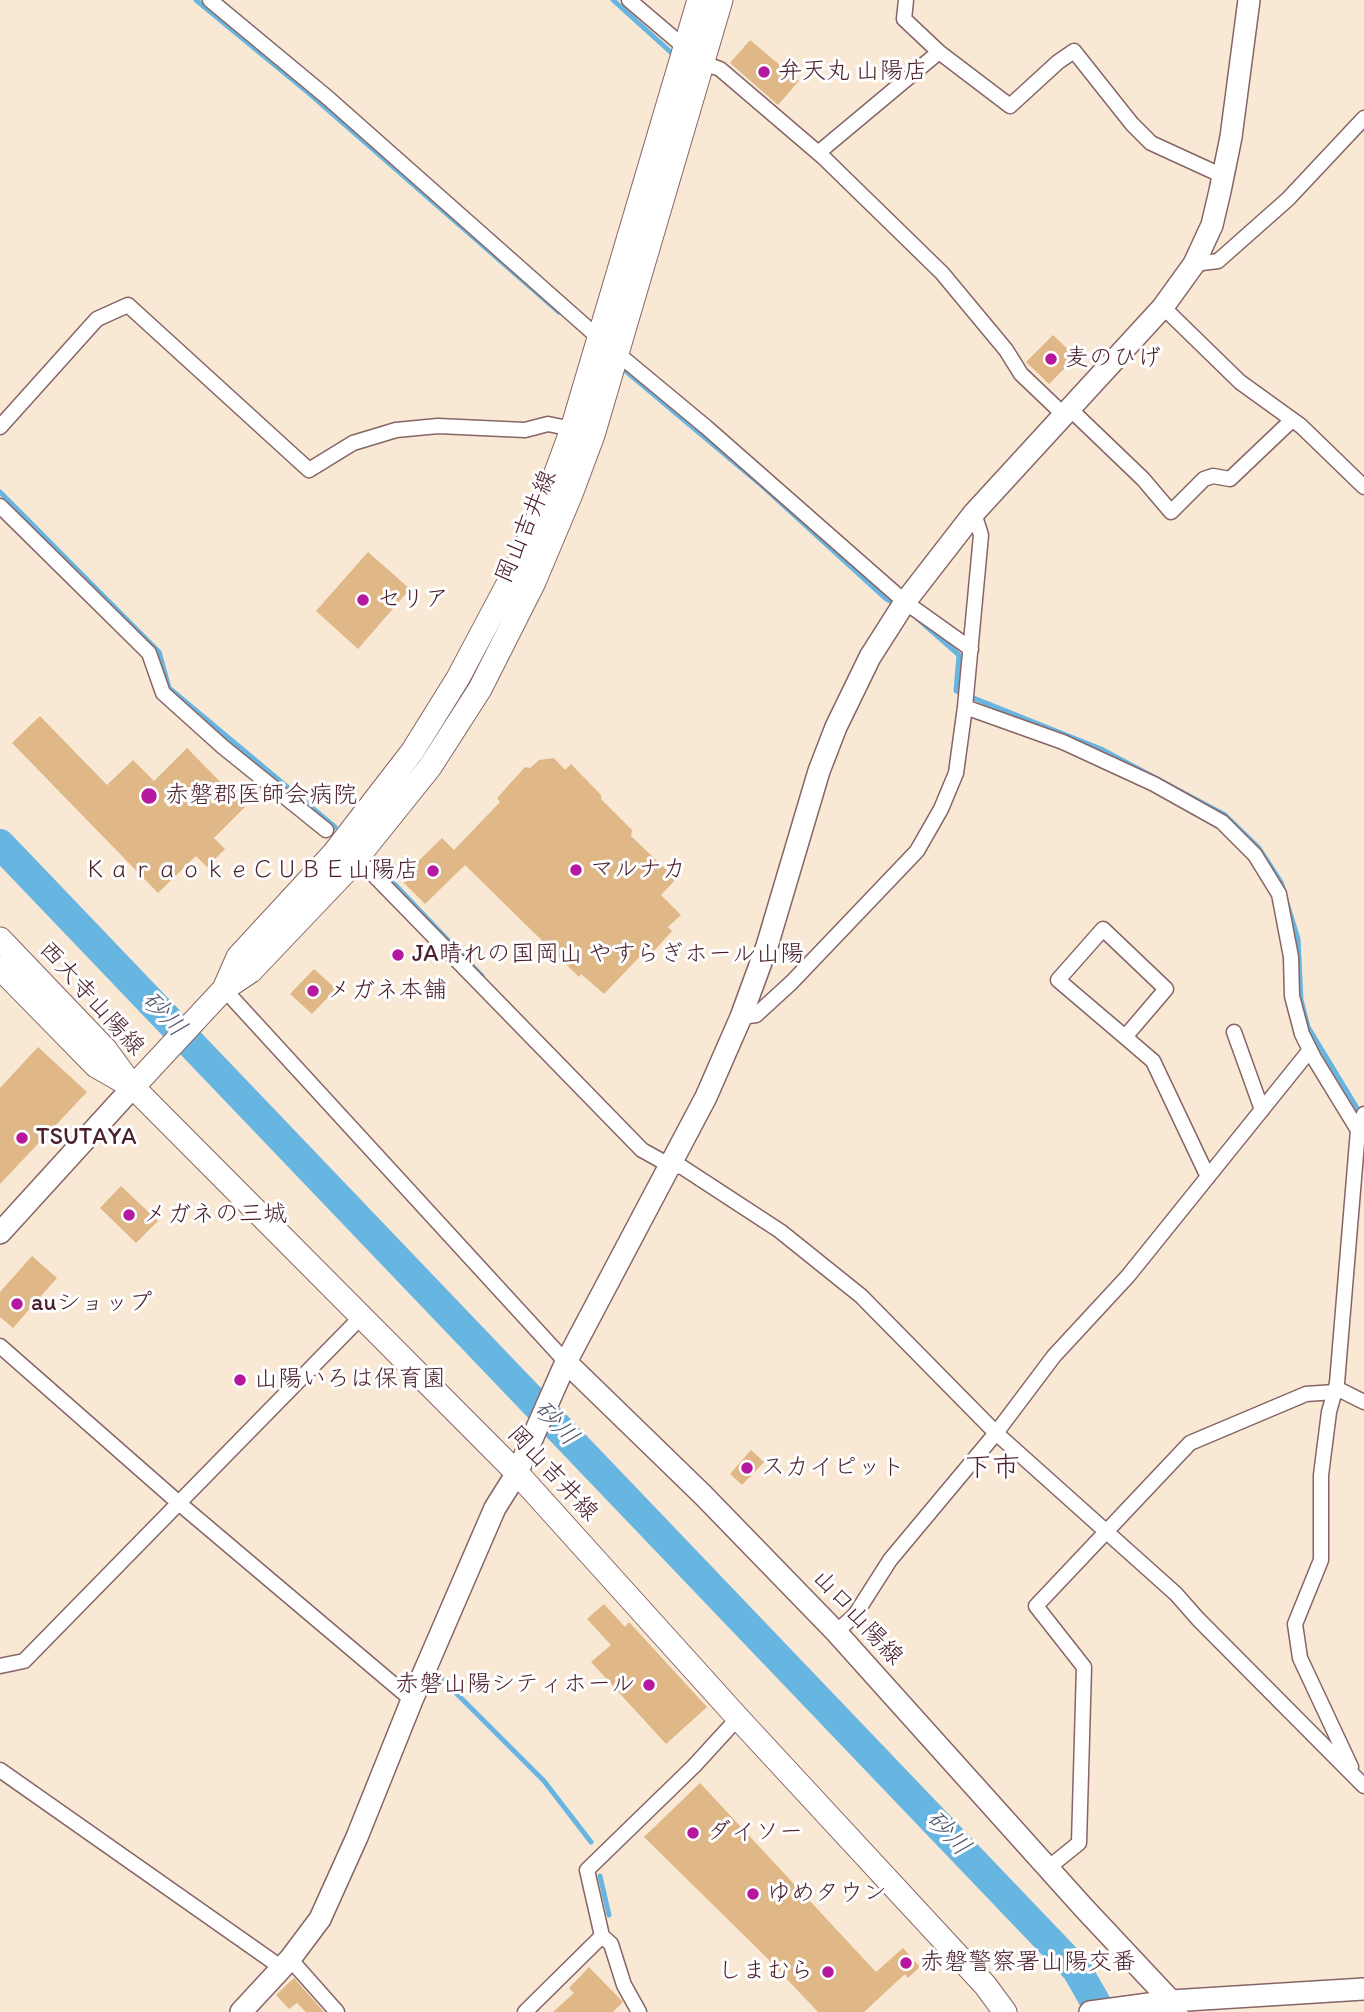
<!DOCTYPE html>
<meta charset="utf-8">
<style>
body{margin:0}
canvas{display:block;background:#f8e8d4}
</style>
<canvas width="1364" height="2012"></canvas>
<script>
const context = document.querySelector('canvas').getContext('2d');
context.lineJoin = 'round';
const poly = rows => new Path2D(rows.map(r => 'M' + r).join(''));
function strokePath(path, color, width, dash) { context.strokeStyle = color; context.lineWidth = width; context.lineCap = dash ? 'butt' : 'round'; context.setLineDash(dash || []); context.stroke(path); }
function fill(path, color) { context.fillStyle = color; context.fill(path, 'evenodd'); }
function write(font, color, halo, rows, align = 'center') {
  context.font = font + ' Itim,"Klee One",sans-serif'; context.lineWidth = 6; context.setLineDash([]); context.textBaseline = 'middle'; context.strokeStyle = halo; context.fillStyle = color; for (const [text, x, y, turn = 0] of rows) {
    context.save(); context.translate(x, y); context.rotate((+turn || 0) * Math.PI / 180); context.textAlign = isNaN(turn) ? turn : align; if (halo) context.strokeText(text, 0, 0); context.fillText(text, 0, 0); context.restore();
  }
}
strokePath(poly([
 [196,0,310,94,559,312],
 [613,0,675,56],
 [621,367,759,483,885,598,897,605],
 [0,492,159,652,169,688,335,827],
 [917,618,959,655,956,691,1101,749,1225,815,1259,848,1281,882,1284,891],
 [381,870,482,976],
 [1287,903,1298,939,1301,1000,1308,1027,1357,1108],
 [438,1675,544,1781,591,1842],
 [600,1876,609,1915]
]), '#67b5e1', 5);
strokePath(poly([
 [0,844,1077,1970,1101,2012]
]), '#67b5e1', 30);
fill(poly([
 [750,40,799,81,778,105,730,63],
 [1053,335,1076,357,1049,384,1026,362],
 [368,552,410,589,358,649,316,611],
 [40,716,107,785,133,760,154,781,187,748,245,807,214,838,225,849,207,867,196,856,158,893,12,743],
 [554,758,565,770,571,764,601,795,601,799,632,830,631,836,676,879,661,895,681,915,668,927,672,931,653,952,648,948,604,994,581,974,579,977,465,865,425,904,400,879,442,838,454,850,500,802,497,798,525,767,530,768,539,760],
 [314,969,336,989,312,1014,290,994],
 [38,1047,87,1092,0,1184,0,1088],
 [121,1186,158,1221,136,1243,100,1208],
 [32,1256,57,1278,13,1328,0,1317,0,1292],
 [751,1450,764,1462,742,1485,730,1474],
 [604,1604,625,1627,629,1622,707,1707,666,1744,591,1662,611,1645,587,1619],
 [700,1783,876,1972,903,1948,920,1967,908,1978,905,1974,864,2012,818,2012,765,1956,644,1837],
 [589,1967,623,2002,613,2012,553,2012,574,1993,569,1988],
 [294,1978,324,2012,306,2012,297,2003,289,2009,276,1995]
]), '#e0b887');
const street = poly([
 [210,0,328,98,600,339,706,427,905,602,971,649],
 [629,0,703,63,720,69,823,157,942,273,1006,350,1021,374,1064,415],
 [939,52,1010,106,1058,62,1074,51,1132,124,1151,143,1223,176],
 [818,153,939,52,904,19,906,0],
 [1194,264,1218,261,1288,199,1364,118],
 [1163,307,1240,382,1301,426,1364,487],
 [1070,409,1143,479,1171,512,1204,479,1213,476,1230,479,1292,420],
 [0,427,97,319,128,305,309,470,353,443,396,430,438,426,525,430,548,424,572,429],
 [0,506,149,653,163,693,223,747,326,830],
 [965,707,1063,742,1154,784,1222,822,1255,855,1279,894,1291,957,1292,996,1302,1034,1314,1058,1358,1130],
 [367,868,642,1150,669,1165,682,1167,780,1231,861,1296,996,1433,1176,1594,1198,1619,1364,1786],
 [224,989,566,1362],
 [741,1017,756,1015,792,982,917,851,941,809,956,773,965,707,981,535,974,513],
 [1234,1032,1262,1110],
 [1125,1037,1166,989,1103,929,1058,980,1125,1037,1153,1061,1208,1177],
 [0,1346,180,1504,412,1700],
 [1336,1388,1364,1402],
 [836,1632,855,1615,890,1560,996,1433,1054,1356,1128,1276,1310,1050],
 [0,1666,24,1661,362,1316],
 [1351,1767,1300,1658,1295,1624,1321,1560,1321,1475,1329,1412,1337,1383,1358,1130,1364,1114],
 [0,1770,282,1968],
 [1048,1868,1079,1843,1084,1667,1036,1606,1190,1443,1306,1394,1334,1392],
 [602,1936,611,1944,624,1985,639,2012],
 [290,1959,337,2012],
 [525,2012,602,1936,587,1870,694,1766,738,1718]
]);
const secondary = poly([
 [0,1233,133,1087],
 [566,1362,703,1495,836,1632,1083,1907,1171,2001,1177,2012],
 [241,2012,290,1959,320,1919,357,1837,412,1700,495,1508,517,1473,566,1362,706,1097,741,1017,767,946,819,771,836,727,870,657,905,602,974,513,1163,307,1194,264,1212,225,1220,191,1231,137,1249,0],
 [1090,2012,1171,2001,1364,1989]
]);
const primary = poly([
 [0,939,106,1050,133,1087,517,1473,738,1718,985,1985,1005,2012],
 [0,968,96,1066,124,1082],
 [224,989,238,957,334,853,412,752,458,678,518,565,550,489,572,429,699,0],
 [133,1087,224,989,251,971,349,868,430,767,480,689,534,582,571,494,593,435,721,0]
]);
strokePath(street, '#876566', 17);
strokePath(secondary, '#876566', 24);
strokePath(primary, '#876566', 25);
strokePath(street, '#fff', 14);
strokePath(secondary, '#fff', 21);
strokePath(primary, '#fff', 23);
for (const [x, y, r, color] of [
 [764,72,7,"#b5179e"],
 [1051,359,7,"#b5179e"],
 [363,600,7,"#b5179e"],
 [149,796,9,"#b5179e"],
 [576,870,7,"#b5179e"],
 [433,871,7,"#b5179e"],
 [398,955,7,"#b5179e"],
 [313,991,7,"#b5179e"],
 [22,1138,7,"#b5179e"],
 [129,1215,7,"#b5179e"],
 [17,1304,7,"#b5179e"],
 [240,1380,7,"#b5179e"],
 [747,1468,7,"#b5179e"],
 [649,1685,7,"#b5179e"],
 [693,1833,7,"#b5179e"],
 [753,1894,7,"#b5179e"],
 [906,1963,7,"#b5179e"],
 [828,1972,7,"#b5179e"]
]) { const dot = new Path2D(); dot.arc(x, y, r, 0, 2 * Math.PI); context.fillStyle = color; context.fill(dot); strokePath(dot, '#fff', 2.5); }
write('24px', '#4a1f2b', '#fff', [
 ["弁天丸 山陽店",778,72],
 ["麦のひげ",1065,359],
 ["セリア",377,600],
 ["赤磐郡医師会病院",165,796],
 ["マルナカ",590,870],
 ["ＫａｒａｏｋｅＣＵＢＥ山陽店",419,871,"right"],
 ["JA晴れの国岡山 やすらぎホール山陽",412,955],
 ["メガネ本舗",327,991],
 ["TSUTAYA",36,1138],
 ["メガネの三城",143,1215],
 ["auショップ",31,1304],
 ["山陽いろは保育園",254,1380],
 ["スカイピット",761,1468],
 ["赤磐山陽シティホール",635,1685,"right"],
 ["ダイソー",707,1833],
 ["ゆめタウン",767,1894],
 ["赤磐警察署山陽交番",920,1963],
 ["しまむら",814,1972,"right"]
], 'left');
write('24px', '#4a1f2b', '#fff', [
 ["岡山吉井線",527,527,-67],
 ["西大寺山陽線",91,999,48],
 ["岡山吉井線",552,1474,47],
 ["山口山陽線",857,1618,47]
]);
write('italic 26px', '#565b74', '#fff', [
 ["砂川",163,1015,46],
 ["砂川",555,1424,46],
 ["砂川",947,1834,46]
]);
write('28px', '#4a1f2b', '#fff', [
 ["下市",992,1469]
]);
</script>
